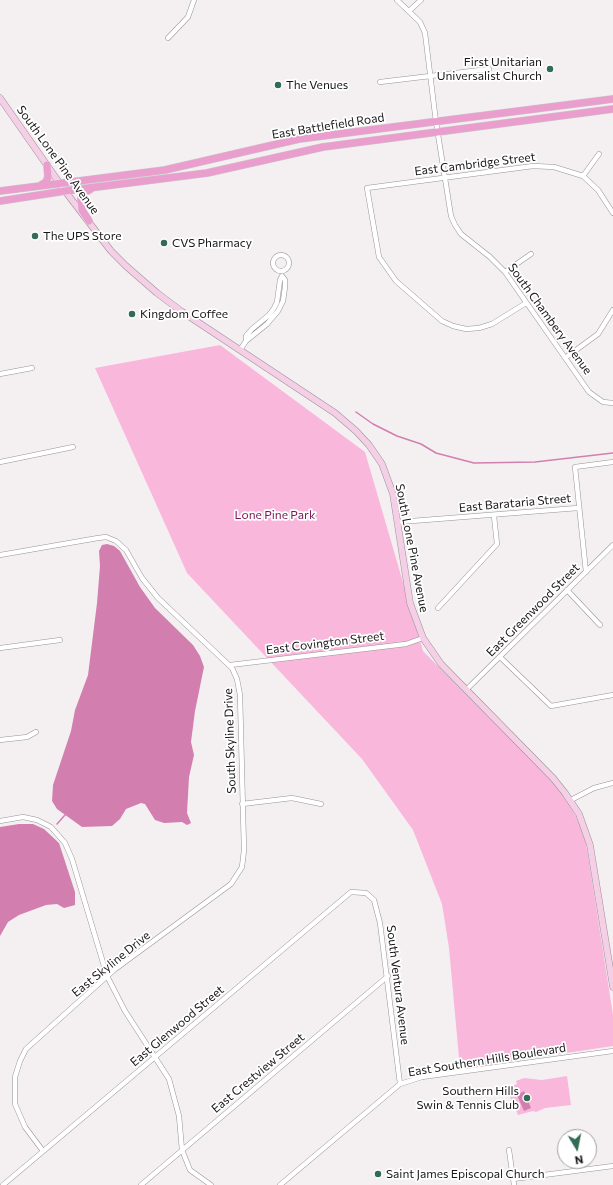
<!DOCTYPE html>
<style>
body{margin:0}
#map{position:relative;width:613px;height:1185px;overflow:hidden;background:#f4f0f2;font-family:Commissioner,sans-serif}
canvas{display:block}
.north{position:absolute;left:557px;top:1129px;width:40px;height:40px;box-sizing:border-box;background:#fff;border:1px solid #a3a2a3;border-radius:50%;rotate:170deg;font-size:11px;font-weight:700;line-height:16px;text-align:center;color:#191718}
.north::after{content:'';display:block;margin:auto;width:14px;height:18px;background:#326c55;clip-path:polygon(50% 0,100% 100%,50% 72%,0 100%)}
</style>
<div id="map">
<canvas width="613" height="1185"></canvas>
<div class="north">N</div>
</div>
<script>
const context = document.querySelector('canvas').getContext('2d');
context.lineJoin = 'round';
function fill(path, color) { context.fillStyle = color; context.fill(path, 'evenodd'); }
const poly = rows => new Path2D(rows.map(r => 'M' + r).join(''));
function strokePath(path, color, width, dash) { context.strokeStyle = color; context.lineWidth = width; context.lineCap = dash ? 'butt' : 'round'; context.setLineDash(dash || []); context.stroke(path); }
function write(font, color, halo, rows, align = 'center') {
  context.font = font + ' Commissioner,sans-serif'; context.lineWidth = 3.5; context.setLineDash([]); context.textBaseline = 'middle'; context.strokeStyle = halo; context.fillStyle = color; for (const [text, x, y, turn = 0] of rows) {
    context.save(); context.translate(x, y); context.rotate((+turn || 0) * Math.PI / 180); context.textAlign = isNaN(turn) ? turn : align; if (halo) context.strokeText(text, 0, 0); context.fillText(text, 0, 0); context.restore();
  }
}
fill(poly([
 [220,345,365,452,423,651,549,778,566,799,576,817,584,834,588,855,613,1015,613,1046,460,1069,449,948,442,904,413,830,362,759,187,573,95,368],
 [567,1076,571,1105,545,1108,536,1112,533,1111,518,1115,506,1088,517,1084,516,1081,524,1078,542,1080]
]), '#fab7dc');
fill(poly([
 [107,544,114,546,120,551,140,587,155,608,193,645,200,656,204,667,195,711,191,742,194,755,189,777,187,813,191,823,187,825,182,822,164,823,155,820,145,804,141,803,126,809,120,819,112,826,82,827,57,809,52,801,53,785,71,731,75,710,88,675,97,603,100,566,99,551,102,545],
 [19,824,33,824,44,829,59,843,75,892,75,905,64,908,57,904,46,905,19,915,8,922,0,936,0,827],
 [524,1091,531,1108,524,1111,517,1095]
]), '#d27faf');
strokePath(poly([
 [356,412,373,424,397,436,421,444,436,453,474,463,535,462,613,453],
 [57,824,65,815]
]), '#d27faf', 1.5);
const street = poly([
 [397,0,420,22,425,33,436,122,451,216,455,225,461,234,490,257,505,272,589,392,603,402,613,403],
 [409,11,421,0],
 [168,38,188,17,194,0],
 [380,82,489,69],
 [583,176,599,154],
 '273 263a8 8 0 1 1 16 0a8 8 0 1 1-16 0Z',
 [505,272,531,254],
 [526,303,492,324,479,328,466,329,453,326,442,321,396,281,379,257,367,188,533,166,554,167,583,176,598,190,613,213],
 [240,350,246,341,267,324,278,311,283,301,285,287,285,280,282,276,280,280,277,302,274,308,269,315,252,329,246,336,246,341],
 [565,358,598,334,613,310],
 [0,374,32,368],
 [0,462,73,447],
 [399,522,578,508],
 [0,555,98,538,106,537,116,541,126,550,142,578,158,598,232,668,237,679,240,695,244,850,242,867,231,884,114,970,26,1049,20,1061,15,1077,15,1104,25,1127,43,1151],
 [586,572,575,467,613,462],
 [567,590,600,625],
 [438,608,497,544,494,516],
 [0,648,60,640],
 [500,657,551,706,613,695],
 [230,665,406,644,423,638],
 [466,690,613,545],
 [0,740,27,737,36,732],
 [571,800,594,788,613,783],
 [242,804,292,798,321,804],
 [0,821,23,817,37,820,51,827,65,843,72,859,107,976,125,1011,169,1079,179,1116,182,1150,190,1170,211,1185],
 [509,1150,514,1185],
 [513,1179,613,1166],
 [3,1185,351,892,366,893,374,900,380,923,400,1084],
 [141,1185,388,976],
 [280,1185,400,1084,422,1077,613,1051]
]);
const secondary = poly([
 [0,98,65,191,111,251,126,266,157,293,181,311,335,413,356,431,369,445,382,464,393,494,410,603,423,638,441,664,553,778,565,793,579,814,590,845,613,987]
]);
const primary = poly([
 [41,185,46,182,48,177,47,165],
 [0,191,165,170,299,139,613,99],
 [0,201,65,191,207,173,323,147,613,109],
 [89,221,82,210,81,198,84,193,91,189]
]);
strokePath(street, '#979395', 5.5);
strokePath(secondary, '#979395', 7);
strokePath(primary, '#ccc', 8);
strokePath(street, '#fff', 4.5);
strokePath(secondary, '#f4cfe6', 6);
strokePath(primary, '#e99ecd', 7);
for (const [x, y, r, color] of [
 [550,69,4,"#326c55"],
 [278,85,4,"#326c55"],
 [35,236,4,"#326c55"],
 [164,243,4,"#326c55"],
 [132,314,4,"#326c55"],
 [527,1098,4,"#326c55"],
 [378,1174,4,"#326c55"]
]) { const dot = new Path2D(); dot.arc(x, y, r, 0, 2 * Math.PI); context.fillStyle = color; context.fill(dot); strokePath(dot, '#fff', 1.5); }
write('12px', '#191718', '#fff', [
 ["First Unitarian",542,62,"right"],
 ["Universalist Church",542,76,"right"],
 ["The Venues",286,85],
 ["The UPS Store",43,236],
 ["CVS Pharmacy",172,243],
 ["Kingdom Coffee",140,314],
 ["Southern Hills",519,1091,"right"],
 ["Swin & Tennis Club",519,1105,"right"],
 ["Saint James Episcopal Church",386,1174]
], 'left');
write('12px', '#191718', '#fff', [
 ["East Battlefield Road",328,126,-9],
 ["South Lone Pine Avenue",58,160,54],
 ["East Cambridge Street",475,164,-7],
 ["South Chambery Avenue",550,319,54],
 ["East Barataria Street",515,503,-5],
 ["South Lone Pine Avenue",412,548,79],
 ["East Greenwood Street",533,610,-45],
 ["East Covington Street",325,643,-7],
 ["South Skyline Drive",230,741,-92],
 ["East Skyline Drive",111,964,-39],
 ["South Ventura Avenue",398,985,83],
 ["East Glenwood Street",177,1026,-40],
 ["East Southern Hills Boulevard",487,1060,-9],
 ["East Crestview Street",258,1073,-40]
]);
write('12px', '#781558', '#fff', [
 ["Lone Pine Park",275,515]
]);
</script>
